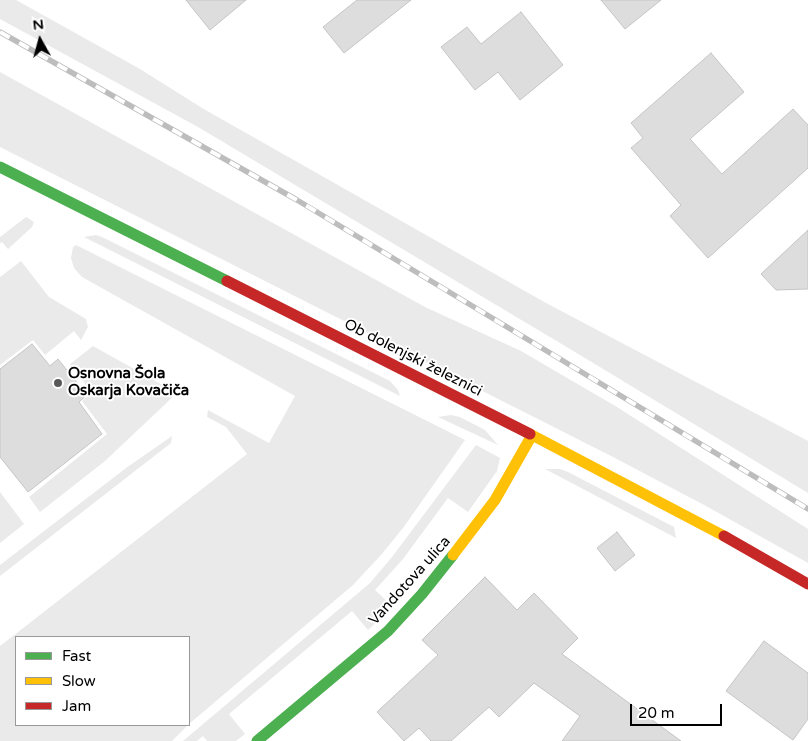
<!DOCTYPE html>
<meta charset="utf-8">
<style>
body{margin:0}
#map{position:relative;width:808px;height:741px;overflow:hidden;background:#fff;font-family:"Varela Round",sans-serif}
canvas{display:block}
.legend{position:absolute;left:15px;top:636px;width:175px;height:90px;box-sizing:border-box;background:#fff;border:1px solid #999;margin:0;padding:6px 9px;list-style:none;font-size:15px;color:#000}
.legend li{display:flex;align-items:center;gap:10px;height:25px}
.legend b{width:25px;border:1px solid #999}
.north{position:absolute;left:15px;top:15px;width:50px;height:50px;-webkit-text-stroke:4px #fff;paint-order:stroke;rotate:353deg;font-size:14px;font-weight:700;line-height:20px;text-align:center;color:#000}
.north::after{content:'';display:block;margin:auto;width:18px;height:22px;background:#000;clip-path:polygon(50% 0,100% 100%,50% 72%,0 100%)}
.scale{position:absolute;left:630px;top:704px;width:92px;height:22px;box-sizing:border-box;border:2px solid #000;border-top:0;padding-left:6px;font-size:15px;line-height:18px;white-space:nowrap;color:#000;-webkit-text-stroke:4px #fff;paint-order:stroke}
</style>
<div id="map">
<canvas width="808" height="741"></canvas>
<ul class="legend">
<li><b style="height:6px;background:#4caf50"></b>Fast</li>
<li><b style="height:6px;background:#ffc107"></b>Slow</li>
<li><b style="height:6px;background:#c62828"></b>Jam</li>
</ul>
<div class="north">N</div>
<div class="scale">20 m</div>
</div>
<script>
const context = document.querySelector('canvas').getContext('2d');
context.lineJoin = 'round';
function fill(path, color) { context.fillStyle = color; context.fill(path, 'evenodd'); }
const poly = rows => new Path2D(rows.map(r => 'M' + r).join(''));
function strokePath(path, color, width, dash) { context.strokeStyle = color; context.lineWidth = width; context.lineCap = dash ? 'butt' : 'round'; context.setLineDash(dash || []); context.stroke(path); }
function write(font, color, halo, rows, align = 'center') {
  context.font = font + ' "Varela Round",sans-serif'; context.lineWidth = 4; context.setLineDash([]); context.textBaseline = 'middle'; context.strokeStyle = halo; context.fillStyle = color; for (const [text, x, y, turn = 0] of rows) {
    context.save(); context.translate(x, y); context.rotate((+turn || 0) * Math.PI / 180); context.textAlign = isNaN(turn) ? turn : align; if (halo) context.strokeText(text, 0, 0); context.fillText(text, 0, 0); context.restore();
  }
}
fill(poly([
 [0,0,16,0,140,69,202,108,546,303,808,441,808,493,575,352,198,127,0,19],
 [0,72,425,307,521,351,617,407,808,529,808,563,706,506,613,457,0,147],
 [26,217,34,222,32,227,8,249,2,242,0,243,0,237],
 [96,235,102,237,390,381,398,390,400,396,84,237],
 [76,245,465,440,403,528,381,555,353,585,189,724,189,637,16,637,16,725,188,725,172,741,0,741,0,646,247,454,226,427,207,417,208,410,269,443,295,396,82,277,74,268,71,258,73,247],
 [21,261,49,297,86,319,88,327,81,340,74,331,45,355,33,340,0,365,0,277],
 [93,346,177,393,105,461,40,512,29,497,107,434,82,401,92,393,70,364],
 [451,415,460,417,485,430,498,445,438,417],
 [172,436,171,443,0,576,0,565,126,468],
 [476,445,500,458,497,471,468,512,448,498,403,559,375,590,393,607,368,630,352,611,229,714,245,734,236,741,207,741,203,736,197,741,183,741,370,583,392,557],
 [545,469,560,469,568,472,674,527,676,538],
 [0,492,24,524,0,543]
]), '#eaeaea');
const building = poly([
 [186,0,246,0,210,30,186,0],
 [357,0,411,0,344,53,323,27,357,0],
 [601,0,661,0,625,29,601,0],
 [521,12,563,65,520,100,498,72,475,90,441,47,467,27,481,44,521,12],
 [711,53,744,92,690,139,722,174,793,109,808,125,808,168,708,258,670,216,681,205,631,148,643,138,631,123,711,53],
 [808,230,808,289,776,290,761,274,808,230],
 [32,344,50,366,58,359,87,395,79,402,102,434,28,492,0,457,0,369,32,344],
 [617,532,635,555,615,571,597,548,617,532],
 [485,577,517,610,534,593,578,638,562,654,681,741,562,741,580,716,534,683,499,717,489,707,451,741,431,741,419,728,404,741,377,712,438,655,422,640,485,577],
 [764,641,808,673,808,719,793,740,726,691,764,641]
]);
fill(building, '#ddd');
strokePath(building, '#c5c5c5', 1);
strokePath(poly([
 [0,167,227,281],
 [257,741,388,631,422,594,453,555]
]), '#4caf50', 11);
strokePath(poly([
 [530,434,724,536],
 [453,555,495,500,532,435]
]), '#ffc107', 11);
strokePath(poly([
 [227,281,530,434],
 [724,536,808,584]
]), '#c62828', 11);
const rail = poly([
 [0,32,297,200,808,509]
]);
strokePath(rail, '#bdbdbd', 5.5);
strokePath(rail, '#fff', 4, [11]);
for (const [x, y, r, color] of [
 [58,383,5,"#595959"]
]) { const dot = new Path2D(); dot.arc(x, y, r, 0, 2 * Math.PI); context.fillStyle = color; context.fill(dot); strokePath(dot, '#fff', 2); }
write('15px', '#000', '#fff', [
 ["Ob dolenjski železnici",413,358,27],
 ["Vandotova ulica",410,581,-48]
]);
write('bold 15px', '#000', '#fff', [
 ["Osnovna Šola",68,374],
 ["Oskarja Kovačiča",68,391]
], 'left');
</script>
